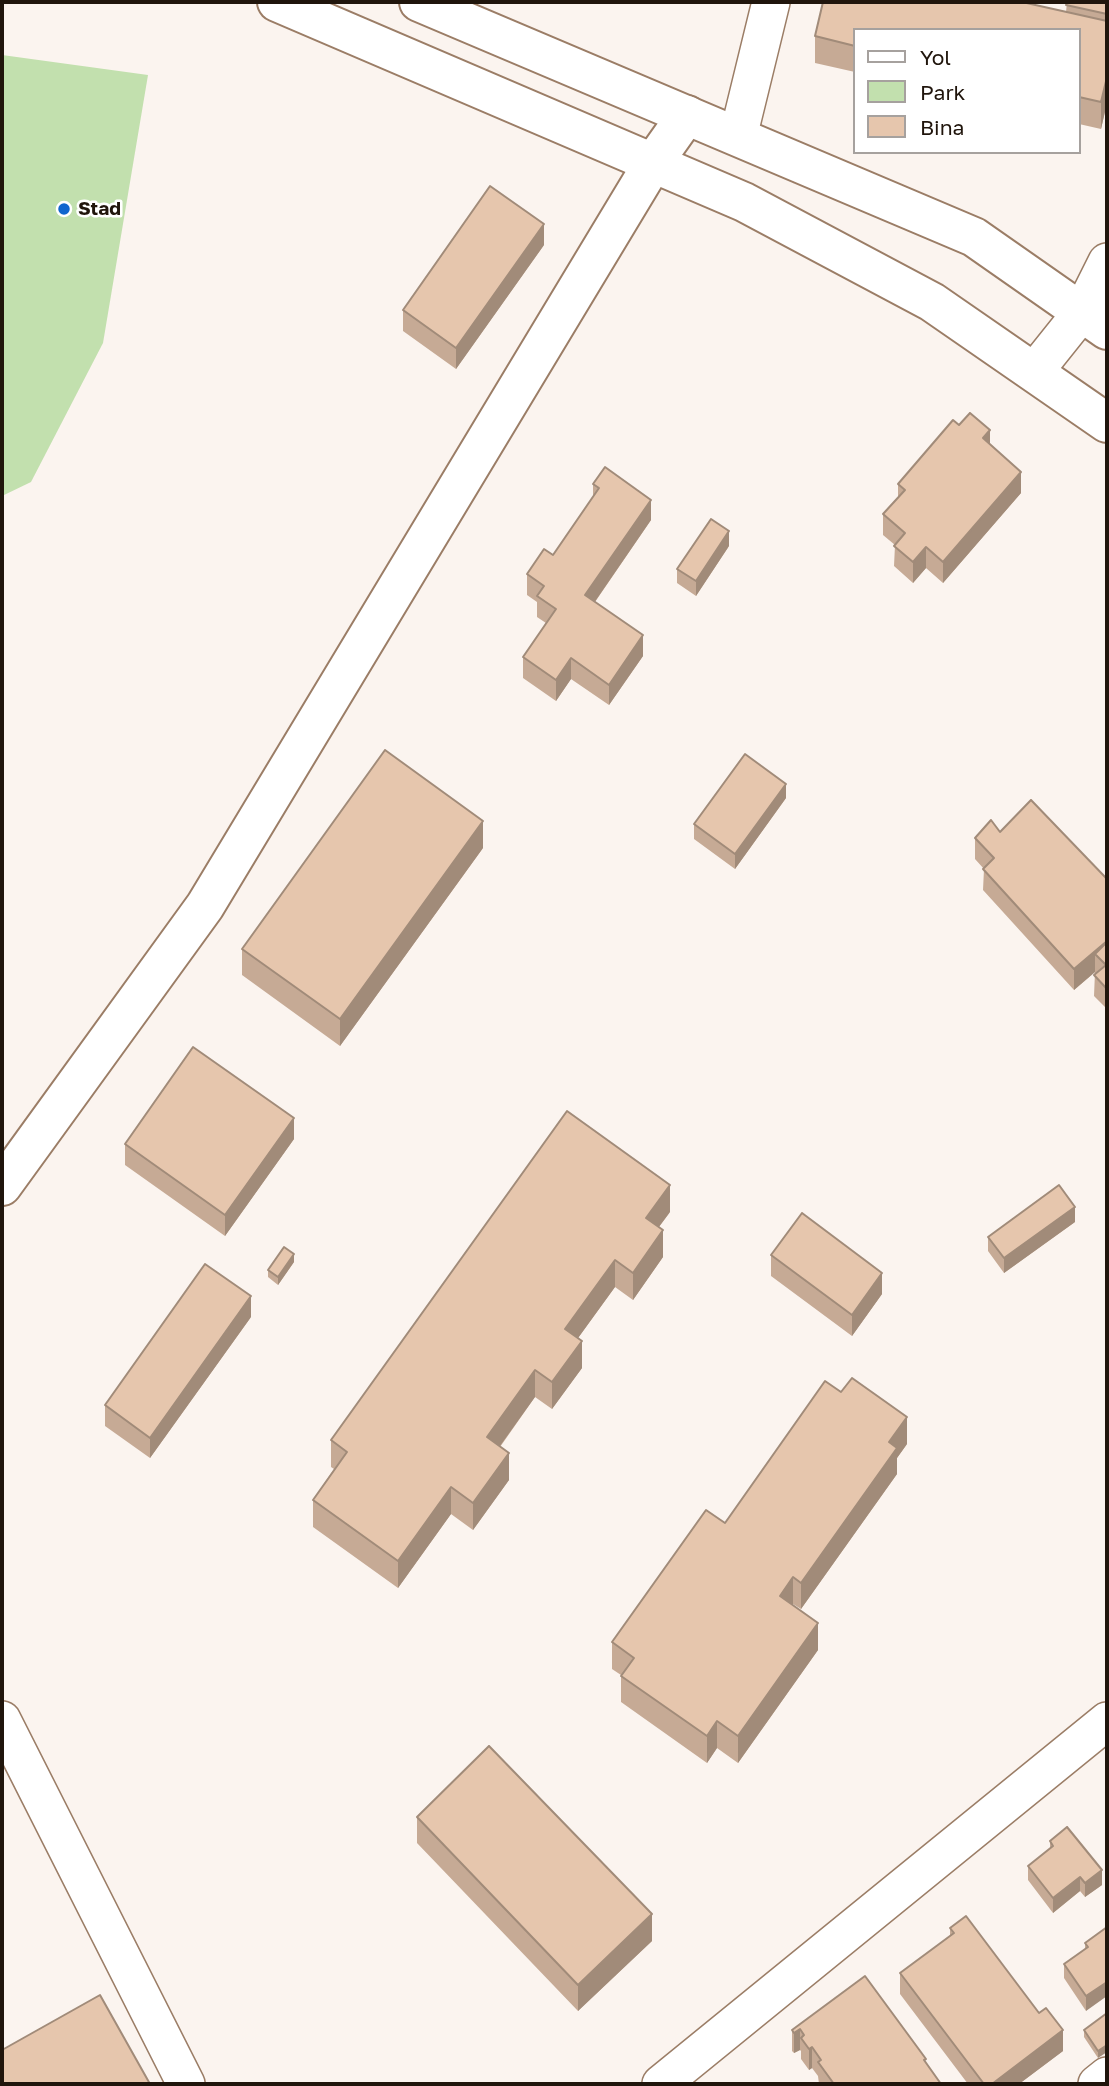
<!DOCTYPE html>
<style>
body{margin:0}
#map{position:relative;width:1109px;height:2086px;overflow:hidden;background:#fbf4ef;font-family:"Golos Text",sans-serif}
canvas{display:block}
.frame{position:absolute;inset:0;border:4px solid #20150c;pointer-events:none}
.legend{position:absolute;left:853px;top:28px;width:228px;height:126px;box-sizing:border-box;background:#fff;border:2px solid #a6a19e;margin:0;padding:9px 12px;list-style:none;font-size:21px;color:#20150c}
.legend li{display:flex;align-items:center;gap:14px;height:35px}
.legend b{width:35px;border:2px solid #a6a19e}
</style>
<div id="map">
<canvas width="1109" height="2086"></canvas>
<div class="frame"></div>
<ul class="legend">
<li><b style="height:9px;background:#fff"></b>Yol</li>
<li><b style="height:19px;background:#c2e0ae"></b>Park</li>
<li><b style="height:19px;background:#e6c6ad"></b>Bina</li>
</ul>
</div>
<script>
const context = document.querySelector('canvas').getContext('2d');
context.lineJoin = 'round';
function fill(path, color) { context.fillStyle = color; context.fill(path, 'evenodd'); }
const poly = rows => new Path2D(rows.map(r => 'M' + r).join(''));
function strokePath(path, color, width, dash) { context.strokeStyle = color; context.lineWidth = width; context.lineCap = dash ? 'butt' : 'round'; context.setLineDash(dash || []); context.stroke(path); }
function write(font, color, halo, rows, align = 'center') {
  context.font = font + ' "Golos Text",sans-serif'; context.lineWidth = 5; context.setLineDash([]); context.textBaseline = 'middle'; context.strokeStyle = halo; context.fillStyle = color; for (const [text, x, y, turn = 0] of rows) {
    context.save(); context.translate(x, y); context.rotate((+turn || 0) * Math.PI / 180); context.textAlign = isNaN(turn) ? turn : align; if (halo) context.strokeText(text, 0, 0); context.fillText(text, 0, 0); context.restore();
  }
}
fill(poly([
 [2,55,148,75,103,343,31,482,2,496]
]), '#c2e0ae');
const minor = poly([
 [738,137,771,2],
 [1034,372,1082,312,1107,262],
 [2,1720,186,2084],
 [661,2084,1107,1721],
 [1097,2084,1107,2076]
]);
const tertiary = poly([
 [277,2,744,202,932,302,1107,423],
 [419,2,974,237,1107,330]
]);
const secondary = poly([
 [2,1186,205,906,653,163,687,115]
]);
strokePath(minor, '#9b7d66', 40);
strokePath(tertiary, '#9b7d66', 42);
strokePath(secondary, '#9b7d66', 42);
strokePath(minor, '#fff', 37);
strokePath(tertiary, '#fff', 38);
strokePath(secondary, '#fff', 38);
fill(poly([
 [823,2,1022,2,1066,12,1067,2,1107,2,1107,103,1101,129,1079,124,1079,30,855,30,855,72,815,63,815,36],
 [544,245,456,369,403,331,403,310],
 [959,425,990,444,1021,493,943,583,926,568,913,583,894,566,895,545,883,535,883,514,898,497,898,484],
 [593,484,651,520,595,602,643,656,609,705,571,679,556,701,523,678,523,657,546,623,537,617,537,602,527,595,527,574,553,555,593,497],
 [729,546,696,596,677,583,677,569],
 [786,798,735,869,694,839,694,824],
 [1000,832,1107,879,1107,1009,1094,996,1095,972,1074,990,983,890,984,869,975,859,975,838],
 [483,848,340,1046,242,975,242,949],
 [294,1139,225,1236,125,1165,125,1144],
 [670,1212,659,1227,663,1257,633,1300,615,1287,578,1338,582,1368,552,1409,535,1397,500,1447,509,1480,473,1530,451,1514,398,1588,313,1527,313,1500,334,1469,331,1467,331,1440],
 [1075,1222,1004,1273,988,1251,988,1237],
 [771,1255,882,1294,852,1336,771,1276],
 [294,1262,278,1285,268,1277,268,1270],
 [251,1317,150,1458,105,1426,105,1405],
 [907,1444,897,1458,897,1474,801,1609,793,1604,792,1605,818,1650,738,1763,717,1748,707,1763,621,1702,621,1675,612,1669,612,1642,725,1523],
 [417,1817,652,1941,578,2011,417,1843],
 [1050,1841,1102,1885,1085,1897,1080,1891,1053,1913,1028,1880,1028,1866,1050,1848],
 [1107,1927,1086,2011,1064,1978,1064,1964,1085,1949,1085,1943],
 [950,1928,1063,2051,1019,2084,968,2084,900,1994,900,1973,950,1936],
 [865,1976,926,2064,941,2084,819,2084,818,2076,812,2068,809,2070,801,2059,801,2051,800,2050,794,2053,792,2051,792,2030],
 [1107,2013,1098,2058,1084,2037,1084,2030]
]), '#c6aa95');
fill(poly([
 [1107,77,1107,103,1101,129,1101,102],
 [544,224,544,245,456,369,456,348],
 [990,430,990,451,983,438],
 [1021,472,1021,493,943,583,943,562],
 [651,500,651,520,585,616,585,595],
 [729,531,729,546,696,596,696,581],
 [926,547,926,568,913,583,913,562],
 [643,635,643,656,609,705,609,685],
 [571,658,571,679,556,701,556,680],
 [786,784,786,798,735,869,735,854],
 [483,821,483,848,340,1046,340,1019],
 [1107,941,1105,964,1095,954,1095,972,1074,990,1074,969],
 [294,1118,294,1139,225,1236,225,1215],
 [670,1185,670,1212,646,1244,646,1218],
 [1075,1207,1075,1222,1004,1273,1004,1258],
 [663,1230,663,1257,633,1300,633,1273],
 [294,1254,294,1262,278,1285,278,1277],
 [615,1260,615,1287,565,1356,565,1329],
 [882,1273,882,1294,852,1336,852,1315],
 [251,1296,251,1317,150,1458,150,1438],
 [582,1341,582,1368,552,1409,552,1382],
 [535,1370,535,1397,487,1464,487,1437],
 [907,1417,907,1444,897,1458,897,1474,801,1609,801,1583,889,1442],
 [509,1453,509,1480,473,1530,473,1503],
 [451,1487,451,1514,398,1588,398,1561],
 [793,1577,793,1604,780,1623,780,1596],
 [818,1623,818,1650,738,1763,738,1736],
 [717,1721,717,1748,707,1763,707,1736],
 [1102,1870,1102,1885,1085,1897,1085,1883],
 [1080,1877,1080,1891,1053,1913,1053,1898],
 [652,1914,652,1941,578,2011,578,1985],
 [1107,1982,1107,1996,1086,2011,1086,1996],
 [800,2029,800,2050,794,2053,794,2033],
 [1063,2030,1063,2051,1019,2084,992,2084],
 [1107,2045,1107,2052,1098,2058,1098,2051],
 [812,2047,812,2068,809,2070,809,2049]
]), '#a18b79');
const building = poly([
 [823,2,1022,2,1107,21,1107,77,1101,102,1079,97,1079,30,855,30,855,46,815,36,823,2],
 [1067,2,1107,2,1107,14,1066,5,1067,2],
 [490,186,544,224,456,348,403,310,490,186],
 [970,413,990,430,983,438,1021,472,943,562,926,547,913,562,894,546,905,533,883,514,905,490,898,484,953,420,959,425,970,413],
 [605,467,651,500,585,595,643,635,609,685,571,658,556,680,523,657,556,609,537,596,544,586,527,574,544,549,553,555,599,488,593,484,605,467],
 [711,519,729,531,696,581,677,569,711,519],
 [385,750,483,821,340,1019,242,949,385,750],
 [745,754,786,784,735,854,694,824,745,754],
 [1031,800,1107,879,1107,941,1074,969,983,869,994,858,975,838,991,820,1000,832,1031,800],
 [1107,942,1107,989,1094,975,1106,965,1095,954,1107,942],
 [193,1047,294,1118,225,1215,125,1144,193,1047],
 [567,1111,670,1185,646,1218,663,1230,633,1273,615,1260,565,1329,582,1341,552,1382,535,1370,487,1437,509,1453,473,1503,451,1487,398,1561,313,1500,347,1452,331,1440,567,1111],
 [1059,1185,1075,1207,1004,1258,988,1237,1059,1185],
 [802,1213,882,1273,852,1315,771,1255,802,1213],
 [284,1247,294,1254,278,1277,268,1270,284,1247],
 [205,1264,251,1296,150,1438,105,1405,205,1264],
 [852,1378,907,1417,889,1442,897,1448,801,1583,793,1577,780,1596,818,1623,738,1736,717,1721,707,1736,621,1676,634,1658,612,1642,706,1510,725,1523,825,1381,841,1392,852,1378],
 [489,1746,652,1914,578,1985,417,1817,489,1746],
 [1067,1827,1102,1870,1085,1883,1080,1877,1053,1898,1028,1866,1053,1846,1050,1841,1067,1827],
 [966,1916,1039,2013,1046,2008,1063,2030,992,2084,984,2084,900,1973,954,1933,950,1928,966,1916],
 [1107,1927,1107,1982,1086,1996,1064,1964,1088,1947,1085,1943,1107,1927],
 [865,1976,926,2059,924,2060,941,2084,834,2084,818,2062,821,2060,812,2047,809,2049,801,2038,804,2035,800,2029,794,2033,792,2030,865,1976],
 [100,1995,150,2084,2,2084,2,2050,100,1995],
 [1107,2013,1107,2045,1098,2051,1084,2030,1107,2013]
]);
fill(building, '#e6c6ad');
strokePath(building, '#a18b79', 2);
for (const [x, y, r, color] of [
 [64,209,7,"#0f65ce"]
]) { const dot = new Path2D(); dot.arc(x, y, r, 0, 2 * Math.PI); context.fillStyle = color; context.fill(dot); strokePath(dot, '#fff', 2.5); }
write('bold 19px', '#20150c', '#fff', [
 ["Stad",78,209]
], 'left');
</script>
